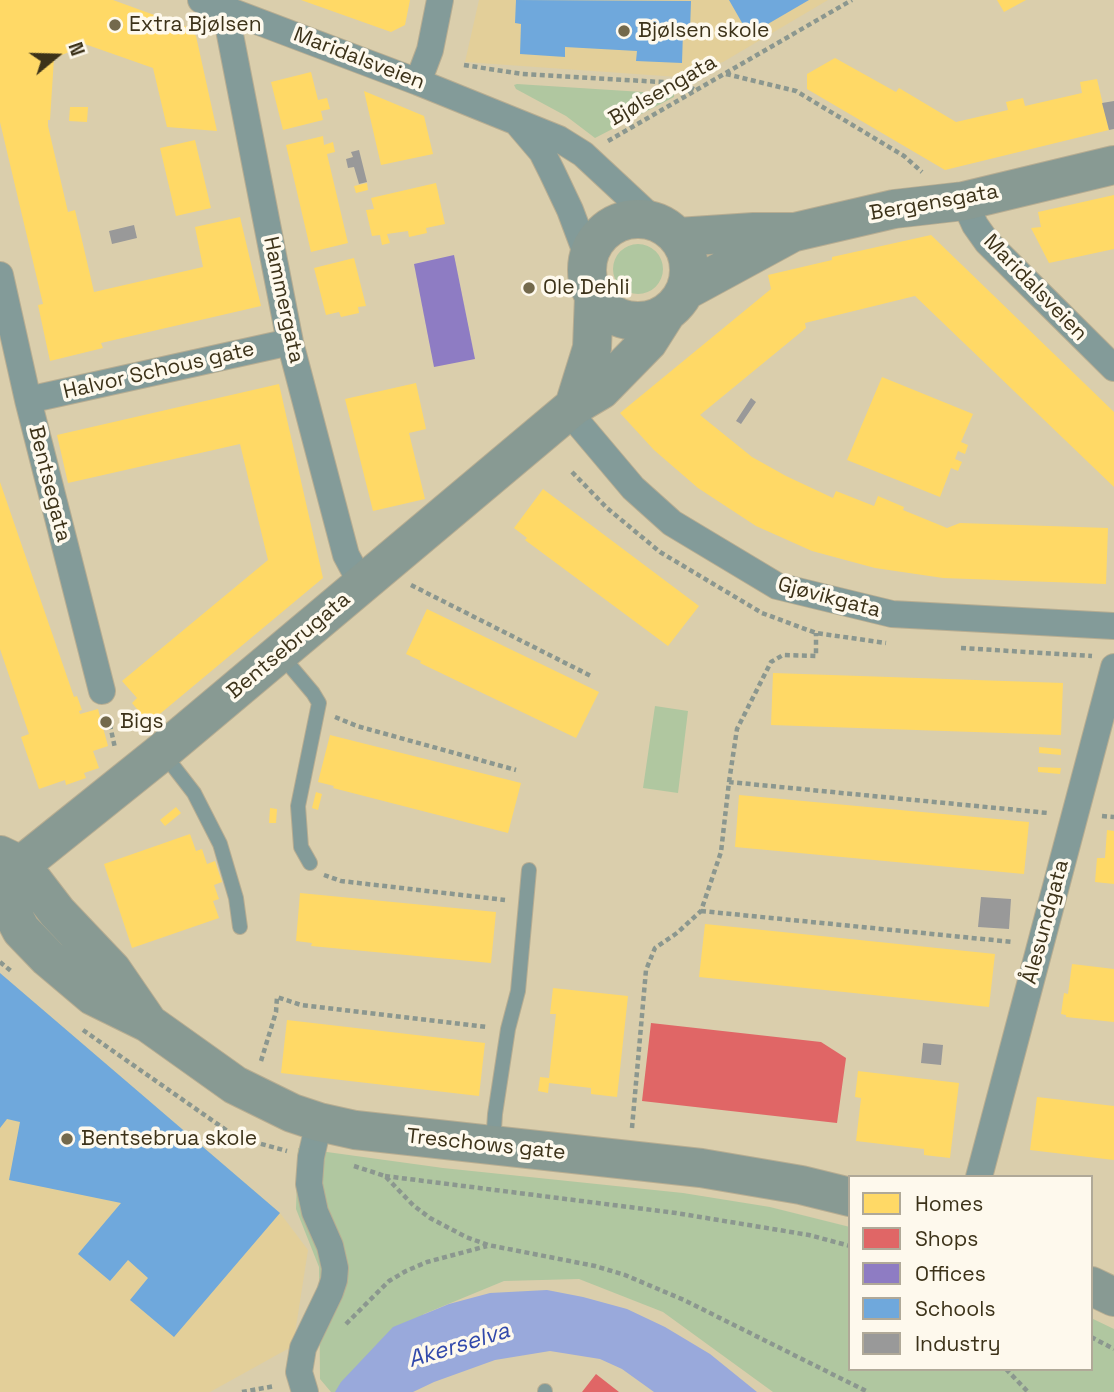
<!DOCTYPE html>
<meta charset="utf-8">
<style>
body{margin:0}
#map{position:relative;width:1114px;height:1392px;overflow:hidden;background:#daceac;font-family:"Space Grotesk",sans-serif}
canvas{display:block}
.legend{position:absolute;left:848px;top:1175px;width:245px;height:196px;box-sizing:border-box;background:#fef9ed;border:2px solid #b0a998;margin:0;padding:9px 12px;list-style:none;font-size:21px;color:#3c3219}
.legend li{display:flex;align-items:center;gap:14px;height:35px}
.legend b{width:35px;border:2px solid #b0a998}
.north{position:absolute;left:21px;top:21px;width:70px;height:70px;-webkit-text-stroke:5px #fef9ed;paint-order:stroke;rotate:71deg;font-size:19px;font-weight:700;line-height:28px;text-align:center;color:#3c3219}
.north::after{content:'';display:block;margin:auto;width:24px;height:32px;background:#3c3219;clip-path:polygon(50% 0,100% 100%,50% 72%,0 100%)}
</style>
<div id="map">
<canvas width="1114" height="1392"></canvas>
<ul class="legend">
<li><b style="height:19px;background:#ffd966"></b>Homes</li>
<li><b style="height:19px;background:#e06666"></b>Shops</li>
<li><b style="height:19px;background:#8e7cc3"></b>Offices</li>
<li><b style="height:19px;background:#6fa8dc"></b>Schools</li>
<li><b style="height:19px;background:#999"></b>Industry</li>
</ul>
<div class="north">N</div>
</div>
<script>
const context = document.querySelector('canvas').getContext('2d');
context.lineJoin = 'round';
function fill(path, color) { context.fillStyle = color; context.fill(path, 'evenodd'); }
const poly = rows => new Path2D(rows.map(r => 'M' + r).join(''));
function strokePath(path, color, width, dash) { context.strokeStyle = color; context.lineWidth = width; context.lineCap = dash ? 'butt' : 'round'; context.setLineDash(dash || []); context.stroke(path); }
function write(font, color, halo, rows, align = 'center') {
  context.font = font + ' "Space Grotesk",sans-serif'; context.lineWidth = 7; context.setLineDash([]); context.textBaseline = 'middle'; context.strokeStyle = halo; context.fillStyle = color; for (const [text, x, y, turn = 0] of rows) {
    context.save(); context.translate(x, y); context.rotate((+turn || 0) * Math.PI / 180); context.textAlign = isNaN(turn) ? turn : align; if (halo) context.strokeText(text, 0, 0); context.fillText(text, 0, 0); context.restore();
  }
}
fill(poly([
 [479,0,828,0,723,62,678,77,465,62],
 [0,973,280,1213,308,1250,293,1346,210,1392,0,1392]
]), '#e3cf99');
fill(poly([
 [517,84,674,94,674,97,595,138,566,116,516,89,514,85],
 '613 269a25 25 0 1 1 50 0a25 25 0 1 1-50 0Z',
 [655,706,688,711,678,793,643,788],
 [298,1148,443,1168,683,1193,770,1207,850,1227,850,1369,1091,1369,1091,1318,1114,1329,1114,1392,773,1392,663,1312,579,1279,504,1281,424,1314,350,1392,331,1392,320,1379,319,1267,296,1209]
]), '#b0c7a0');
fill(poly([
 [547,1290,583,1297,627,1309,665,1327,710,1354,757,1392,654,1392,622,1369,600,1359,550,1351,495,1360,434,1382,413,1392,335,1392,341,1382,393,1327,449,1304,490,1293]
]), '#99a9db');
fill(poly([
 [0,0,113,0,187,27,196,36,217,131,167,127,153,68,79,42,77,49,54,58,50,120,48,120,48,126,68,212,75,210,94,292,203,267,195,227,240,217,261,306,101,343,103,348,50,361,38,305,43,304,0,122],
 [301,0,410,0,405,25,391,32],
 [997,0,1026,0,1004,12],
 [835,58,896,92,899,88,956,122,1008,110,1006,102,1023,98,1025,106,1082,93,1080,82,1097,79,1109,130,945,170,807,89,807,74],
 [311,72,318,100,327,98,330,109,321,111,323,120,283,130,271,82],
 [364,91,424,116,433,154,381,165],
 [70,107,88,107,87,122,69,121],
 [323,136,324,145,333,142,335,152,327,154,348,243,311,252,286,145],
 [195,140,211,208,176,216,160,148],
 [367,183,368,190,356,193,354,186],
 [436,183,445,224,426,228,427,233,409,237,408,231,387,234,390,243,382,245,380,235,372,236,366,210,374,209,371,198],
 [1114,195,1114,249,1049,263,1031,228,1041,227,1038,212],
 [931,235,1114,412,1114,487,915,296,805,323,806,328,700,415,752,457,786,476,833,498,836,491,874,506,878,496,904,507,903,510,947,528,960,523,1108,528,1106,584,943,578,875,568,812,551,756,526,698,488,654,450,620,413,771,289,768,275,832,260,832,257],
 [354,258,366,306,358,307,359,313,341,317,339,312,326,315,314,268],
 [882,377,973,414,961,442,968,445,965,454,958,451,955,459,962,462,958,471,951,468,940,497,847,460],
 [416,383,426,429,409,433,425,499,373,511,345,399],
 [279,384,323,578,155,718,153,716,147,721,132,703,137,698,122,681,268,560,240,444,68,483,57,435],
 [0,482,74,697,77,696,82,710,79,711,80,714,98,709,108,746,93,751,99,768,84,773,86,778,66,785,65,780,39,789,21,737,29,734,0,649],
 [543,489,699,606,668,646,525,540,527,538,514,528],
 [427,609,599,692,576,738,420,663,421,661,406,654],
 [773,673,1063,683,1061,735,771,725],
 [330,735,521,783,508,833,333,788,334,786,318,782],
 [1039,747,1061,749,1061,755,1039,753],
 [1038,767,1061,768,1060,774,1038,772],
 [316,792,322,794,318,810,312,808],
 [739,795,1029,822,1024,874,735,847],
 [176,807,181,813,165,826,160,820],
 [270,808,277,809,276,823,269,823],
 [1107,830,1114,831,1114,884,1095,882,1097,858,1105,858],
 [190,834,196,851,202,849,207,864,215,861,222,882,214,885,219,899,213,901,219,918,132,948,104,864],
 [300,893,496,912,491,963,311,946,312,943,296,941],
 [705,924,995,954,989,1007,699,977],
 [1072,964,1114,969,1114,1022,1066,1017,1066,1015,1061,1014,1064,993,1068,994],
 [553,988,628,996,617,1097,591,1094,591,1088,549,1083,548,1093,538,1091,540,1077,549,1078,556,1014,550,1014],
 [287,1020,485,1043,479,1096,281,1073],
 [858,1071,959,1083,950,1158,924,1155,924,1149,856,1141,861,1098,855,1097],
 [1037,1097,1114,1106,1114,1160,1030,1150]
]), '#ffd966');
fill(poly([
 [651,1023,821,1042,846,1058,837,1123,642,1101],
 [596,1374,619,1392,582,1392]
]), '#e06666');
fill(poly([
 [454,255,475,359,434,367,414,264]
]), '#8e7cc3');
fill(poly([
 [516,0,691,1,690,31,683,32,682,63,636,61,637,51,565,47,565,57,520,54,521,24,515,23],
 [729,0,809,0,749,35],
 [0,973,280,1213,174,1337,130,1300,148,1278,128,1260,110,1281,78,1254,121,1203,9,1180,20,1122,7,1119,0,1128]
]), '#6fa8dc');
fill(poly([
 [1114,101,1114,129,1109,130,1102,103],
 [359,150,367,182,359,184,354,167,348,168,346,159,353,157,351,152],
 [134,225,137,238,112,244,109,231],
 [751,398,756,402,741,424,736,421],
 [981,897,1011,899,1009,929,978,927],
 [923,1043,943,1045,941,1065,921,1063]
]), '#999');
const lane = poly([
 [281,655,313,693,319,703,298,806,301,847,310,863],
 [163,753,194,793,220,844,236,898,240,927],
 [493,1145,495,1114,508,1029,518,991,529,870],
 [545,1391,545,1392]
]);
const street = poly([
 [201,0,418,82,559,139,583,154,655,221],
 [225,9,290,342,346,555,362,585],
 [418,82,430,50,440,0],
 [519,125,542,152,552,172,570,210,588,258],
 [964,201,975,225,987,242,1114,368],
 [0,275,28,400,102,691],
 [28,400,290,342],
 [568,411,633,488,672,523,777,586,892,614,1114,626],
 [979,1177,1114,667],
 [305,1392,299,1372,303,1348,330,1292,334,1280,335,1268,330,1246,315,1212,309,1184,311,1157,319,1122]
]);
const secondary = poly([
 '587 270a51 51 0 1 1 102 0a51 51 0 1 1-102 0Z',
 [678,237,754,232,795,232,894,209,964,201,1114,165],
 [685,291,790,234],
 [574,406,592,348,594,296],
 [0,855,21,865,57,912,112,970,147,1021],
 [0,882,162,752,574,406,601,390,648,342,667,312],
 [0,890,21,930,48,958,93,996,148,1023,235,1085,292,1113,319,1122,355,1130,701,1168,801,1185,850,1197],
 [1091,1286,1114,1297]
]);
strokePath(lane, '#b7ad92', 16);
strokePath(street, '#b7ad92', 28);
strokePath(secondary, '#b7ad92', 40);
strokePath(poly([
 [464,65,522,74,679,83,694,89],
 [726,74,796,91,904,156,922,172],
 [608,141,852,0],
 [572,472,607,508,660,552,762,613,816,633,886,643],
 [411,585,591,676],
 [961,648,1092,656],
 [108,716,115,748],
 [335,717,357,726,516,770],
 [729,782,737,729,771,662,783,655,816,656,816,633],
 [1102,816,1114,817],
 [324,875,341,881,505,900],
 [701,911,1013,942],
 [0,962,11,971],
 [83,1030,236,1137,287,1151],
 [261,1061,276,1012,277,997,301,1005,487,1027],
 [632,1128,646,970,655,948,677,933,701,911,721,852,729,782,1048,813],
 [354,1166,385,1176,414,1206,430,1218,466,1237,488,1245,595,1266,625,1275,684,1300,868,1392],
 [385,1176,676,1213,809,1235,850,1246],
 [346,1324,389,1281,406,1271,427,1262,487,1246],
 [1091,1337,1114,1349],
 [1006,1369,1028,1392],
 [242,1392,275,1386]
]), '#8b978f', 4.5, [5, 3.5]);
strokePath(lane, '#839b99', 14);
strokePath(street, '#839b99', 26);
strokePath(secondary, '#889a93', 38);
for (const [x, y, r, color] of [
 [115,25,7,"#73694c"],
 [624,31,7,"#73694c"],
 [529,288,7,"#73694c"],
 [106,722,7,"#73694c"],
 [67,1139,7,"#73694c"]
]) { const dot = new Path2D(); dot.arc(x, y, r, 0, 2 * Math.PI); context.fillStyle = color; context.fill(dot); strokePath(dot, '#fef9ed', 2.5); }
write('21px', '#3c3219', '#fef9ed', [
 ["Extra Bjølsen",129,25],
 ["Bjølsen skole",638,31],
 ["Ole Dehli",543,288],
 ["Bigs",120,722],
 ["Bentsebrua skole",81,1139]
], 'left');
write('21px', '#3c3219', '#fef9ed', [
 ["Maridalsveien",359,59,21],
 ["Bjølsengata",663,91,-30],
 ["Bergensgata",934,203,-10],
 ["Maridalsveien",1035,288,46],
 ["Hammergata",283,300,78],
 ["Halvor Schous gate",159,371,-13],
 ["Bentsegata",49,484,76],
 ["Gjøvikgata",829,598,15],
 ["Bentsebrugata",289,646,-40],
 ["Ålesundgata",1046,922,-75],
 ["Treschows gate",486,1145,6]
]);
write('italic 23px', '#3249ab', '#fef9ed', [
 ["Akerselva",459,1346,-17]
]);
</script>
